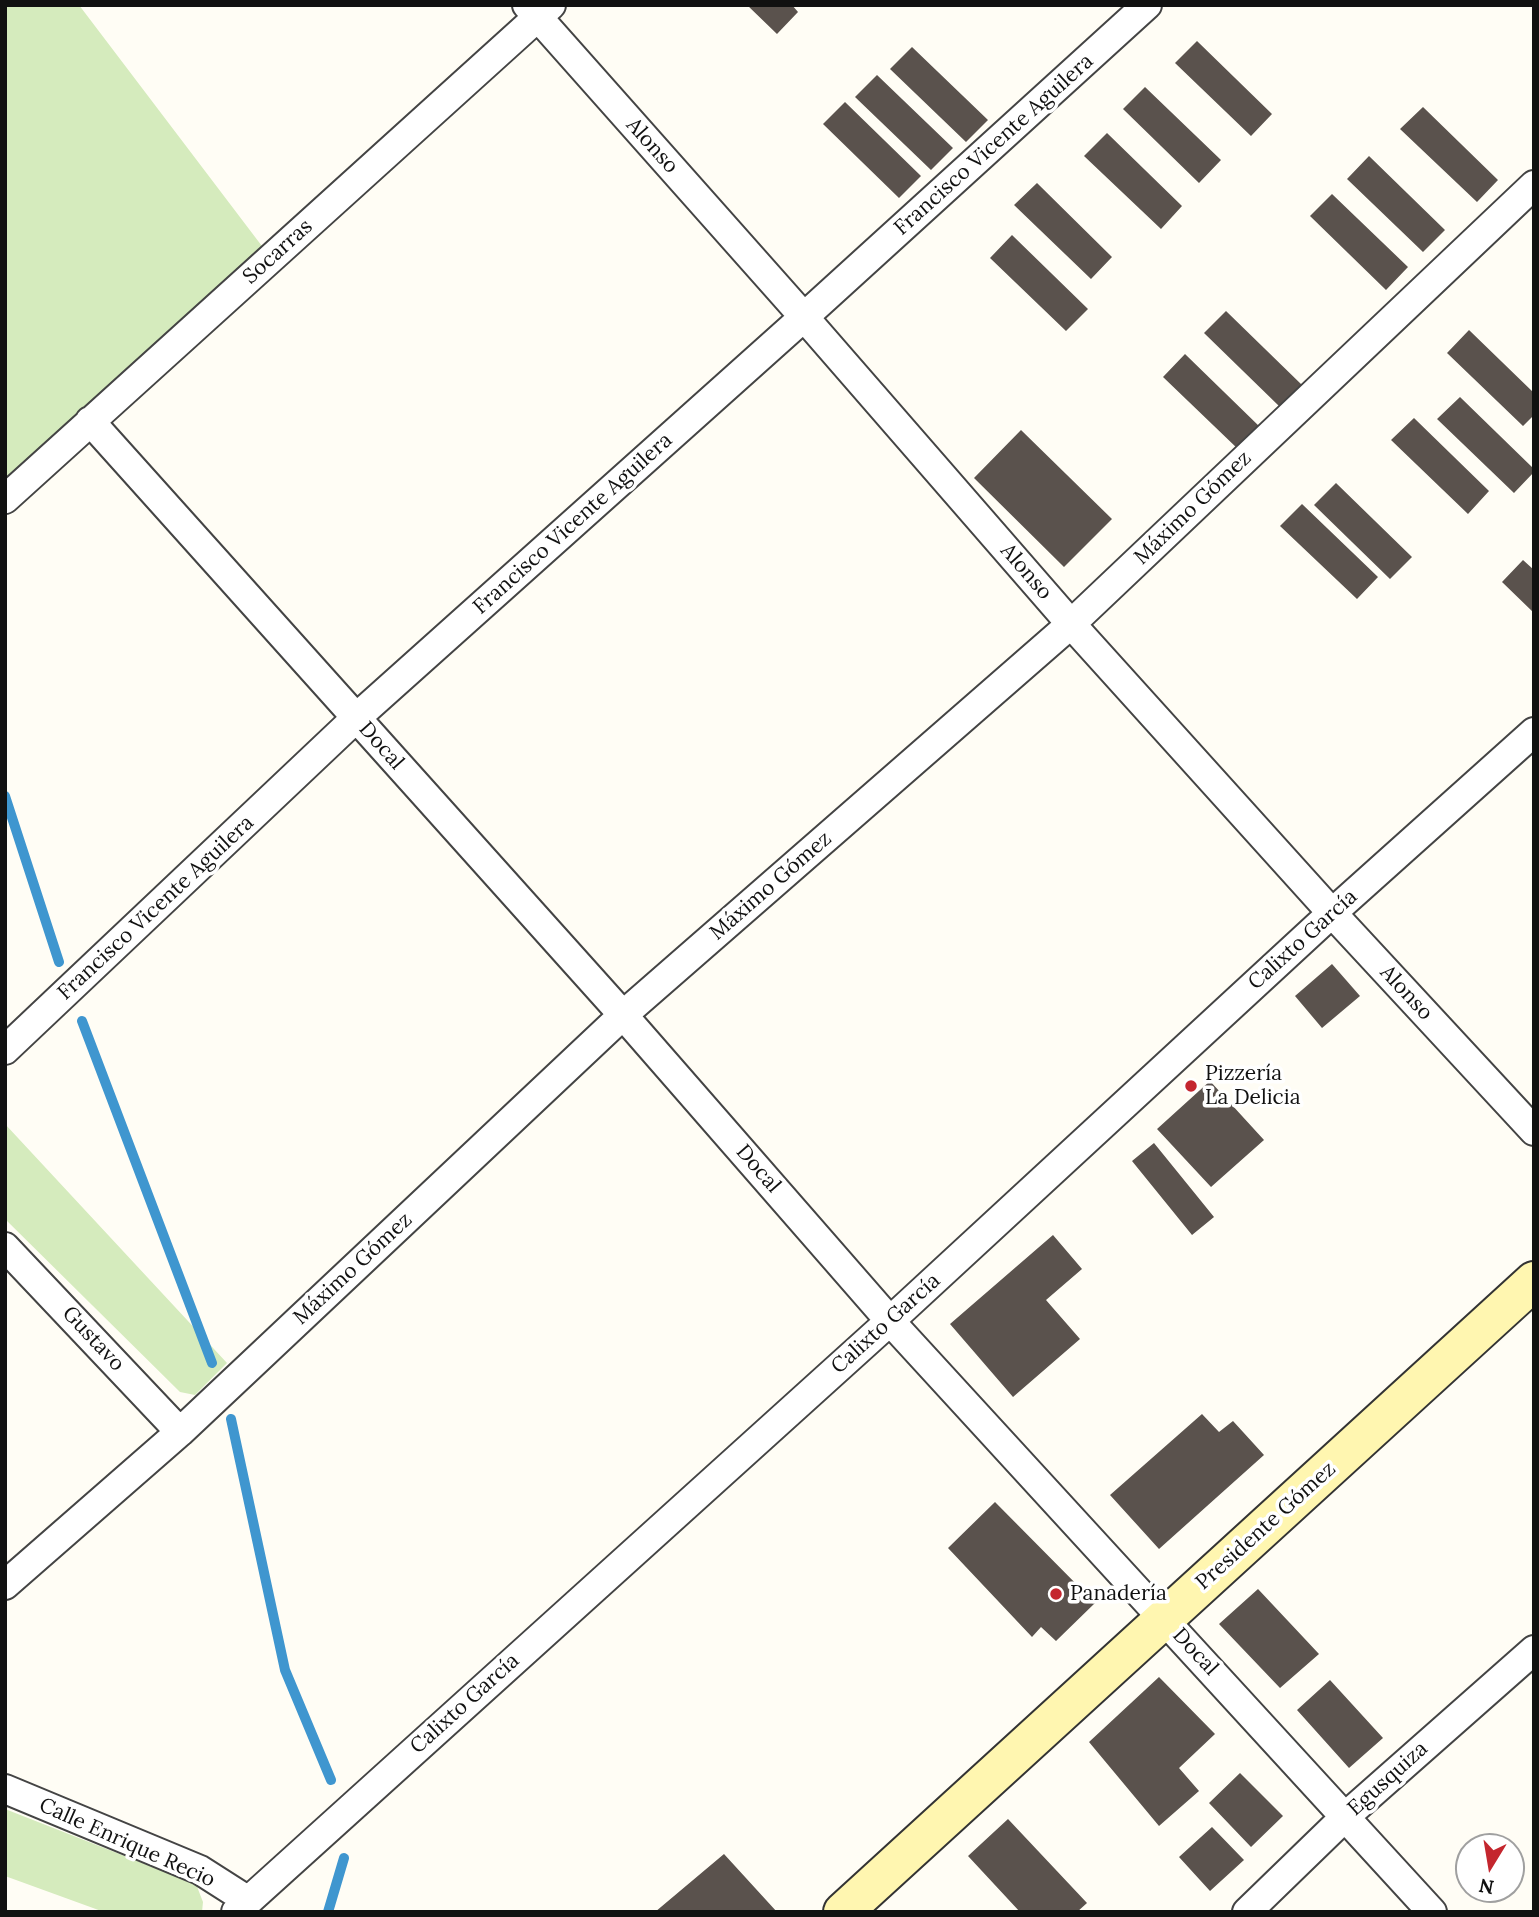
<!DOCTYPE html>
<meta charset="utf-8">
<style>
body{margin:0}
#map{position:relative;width:1539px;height:1917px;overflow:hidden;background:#fffdf5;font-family:Lora,serif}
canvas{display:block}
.frame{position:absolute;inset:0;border:7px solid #111;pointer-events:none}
.north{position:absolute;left:1455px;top:1833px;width:70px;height:70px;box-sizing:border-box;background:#fff;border:2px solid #a0a0a0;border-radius:50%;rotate:191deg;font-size:19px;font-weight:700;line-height:28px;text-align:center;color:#111}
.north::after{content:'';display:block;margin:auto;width:24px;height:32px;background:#c4262e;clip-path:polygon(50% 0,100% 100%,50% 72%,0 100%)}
</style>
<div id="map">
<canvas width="1539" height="1917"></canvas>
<div class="frame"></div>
<div class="north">N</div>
</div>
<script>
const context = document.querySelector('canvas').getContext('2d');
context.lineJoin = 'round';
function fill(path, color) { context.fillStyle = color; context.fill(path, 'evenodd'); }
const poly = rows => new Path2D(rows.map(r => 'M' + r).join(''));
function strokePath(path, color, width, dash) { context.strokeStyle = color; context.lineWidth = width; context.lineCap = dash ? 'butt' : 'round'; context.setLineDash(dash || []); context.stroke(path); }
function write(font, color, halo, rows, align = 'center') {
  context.font = font + ' Lora,serif'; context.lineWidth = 7; context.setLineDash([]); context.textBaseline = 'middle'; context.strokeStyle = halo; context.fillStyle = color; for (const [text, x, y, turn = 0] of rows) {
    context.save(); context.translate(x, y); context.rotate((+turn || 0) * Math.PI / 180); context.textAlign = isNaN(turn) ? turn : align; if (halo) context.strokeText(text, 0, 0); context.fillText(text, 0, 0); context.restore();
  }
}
fill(poly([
 [5,5,79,5,271,258,5,500],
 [5,1124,227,1363,195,1395,180,1392,5,1219],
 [5,1809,196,1884,203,1902,202,1912,104,1912,5,1876]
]), '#d5ebbd');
strokePath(poly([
 [5,796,59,962],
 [82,1021,212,1363],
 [231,1419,285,1670,331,1780],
 [328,1912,344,1858]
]), '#3f96cf', 10);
fill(poly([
 [747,5,792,5,798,12,777,34],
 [1197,41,1272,114,1251,136,1175,63],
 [912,47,988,120,966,142,890,69],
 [877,75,953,148,931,170,855,97],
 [1145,87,1221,160,1199,183,1123,109],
 [845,102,921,176,899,198,823,124],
 [1423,107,1498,180,1477,202,1400,129],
 [1107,133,1182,206,1161,229,1084,156],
 [1369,156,1445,230,1423,252,1347,179],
 [1037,183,1112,257,1091,279,1014,205],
 [1332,194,1408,267,1386,290,1310,216],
 [1012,235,1088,309,1066,331,990,258],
 [1226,311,1302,385,1280,407,1204,333],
 [1469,330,1534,393,1534,415,1523,426,1447,353],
 [1185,354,1261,428,1239,450,1163,377],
 [1460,397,1534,469,1534,472,1514,493,1437,419],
 [1414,418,1489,491,1468,514,1391,440],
 [1021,430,1112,519,1064,567,974,478],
 [1336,483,1412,557,1390,579,1314,505],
 [1302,504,1378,577,1357,599,1280,526],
 [1523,560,1534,570,1534,613,1502,582],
 [1332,964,1360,996,1322,1028,1295,996],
 [1210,1081,1264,1140,1211,1187,1157,1129],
 [1154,1143,1214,1217,1192,1235,1132,1161],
 [1053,1235,1082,1269,1046,1300,1080,1339,1013,1397,950,1324],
 [1202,1414,1219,1432,1233,1421,1264,1455,1159,1549,1110,1495],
 [995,1502,1095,1603,1056,1641,1041,1627,1032,1637,948,1548],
 [1258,1589,1319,1654,1280,1688,1219,1624],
 [1159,1677,1215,1734,1179,1768,1199,1791,1159,1826,1089,1742],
 [1330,1680,1383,1738,1349,1768,1297,1710],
 [1240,1773,1283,1816,1251,1847,1209,1803],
 [1008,1819,1087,1903,1077,1912,1020,1912,968,1856],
 [1212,1827,1244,1860,1210,1891,1179,1857],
 [724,1854,777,1912,655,1912]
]), '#5a524d');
const minor = poly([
 [527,5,804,317,1071,624,1332,913,1534,1131],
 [90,421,623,1015,890,1321,1432,1912],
 [5,499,551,5],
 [5,1050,356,718,804,317,1147,5],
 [5,1247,180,1432],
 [5,1585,180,1432,623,1015,1071,624,1534,185],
 [5,1789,200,1870,247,1900],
 [236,1912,890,1321,1332,913,1534,732],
 [1247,1912,1346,1816,1534,1650]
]);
const secondary = poly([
 [843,1912,1534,1281]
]);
strokePath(minor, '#444', 32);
strokePath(secondary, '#333', 42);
strokePath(minor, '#fff', 28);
strokePath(secondary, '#fff6b0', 38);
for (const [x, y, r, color] of [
 [1191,1086,7,"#c4262e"],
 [1056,1594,7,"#c4262e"]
]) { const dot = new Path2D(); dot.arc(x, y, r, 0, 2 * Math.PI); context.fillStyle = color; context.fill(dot); strokePath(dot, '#fff', 2.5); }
write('21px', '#111', '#fff', [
 ["Francisco Vicente Aguilera",994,145,-42],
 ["Alonso",652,146,48],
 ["Socarras",278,252,-42],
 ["Máximo Gómez",1193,508,-44],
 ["Francisco Vicente Aguilera",573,524,-42],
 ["Alonso",1026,572,49],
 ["Docal",381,746,48],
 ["Máximo Gómez",771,886,-41],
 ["Francisco Vicente Aguilera",156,908,-43],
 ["Calixto García",1303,940,-42],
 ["Alonso",1406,993,47],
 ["Docal",758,1169,49],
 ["Máximo Gómez",353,1269,-43],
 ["Calixto García",886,1324,-42],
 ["Gustavo",93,1339,47],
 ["Presidente Gómez",1266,1526,-42],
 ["Docal",1195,1652,47],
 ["Calixto García",465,1704,-42],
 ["Egusquiza",1388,1779,-42],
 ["Calle Enrique Recio",127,1843,24]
]);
write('21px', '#111', '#fff', [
 ["Pizzería",1205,1074],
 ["La Delicia",1205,1098],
 ["Panadería",1070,1594]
], 'left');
</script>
